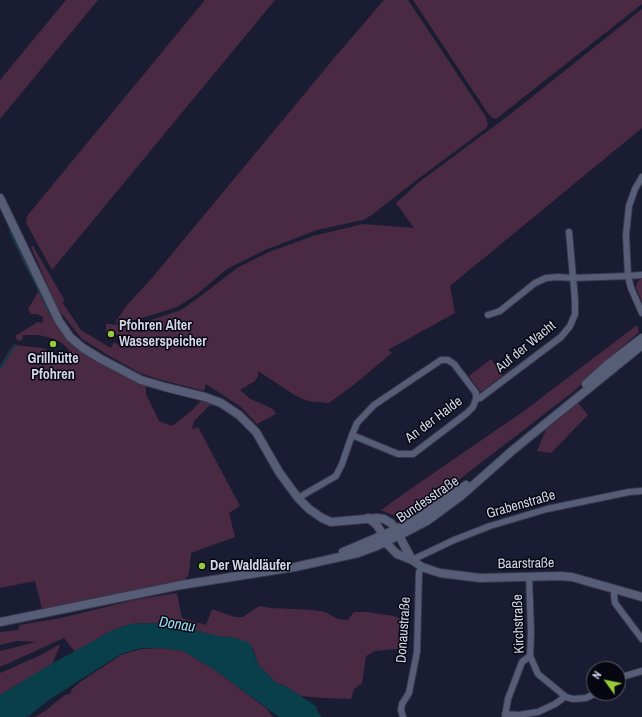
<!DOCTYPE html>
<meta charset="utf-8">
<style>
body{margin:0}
#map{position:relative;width:642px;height:717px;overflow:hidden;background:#191c32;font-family:"Archivo Narrow",sans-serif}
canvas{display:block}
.north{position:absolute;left:586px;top:661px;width:40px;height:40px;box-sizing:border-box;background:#060711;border:1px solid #585a66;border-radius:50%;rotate:303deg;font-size:11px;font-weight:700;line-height:16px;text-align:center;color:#d3d6e6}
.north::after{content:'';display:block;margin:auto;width:14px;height:18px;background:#96cc39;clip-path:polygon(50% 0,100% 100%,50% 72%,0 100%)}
</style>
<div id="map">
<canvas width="642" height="717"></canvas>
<div class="north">N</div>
</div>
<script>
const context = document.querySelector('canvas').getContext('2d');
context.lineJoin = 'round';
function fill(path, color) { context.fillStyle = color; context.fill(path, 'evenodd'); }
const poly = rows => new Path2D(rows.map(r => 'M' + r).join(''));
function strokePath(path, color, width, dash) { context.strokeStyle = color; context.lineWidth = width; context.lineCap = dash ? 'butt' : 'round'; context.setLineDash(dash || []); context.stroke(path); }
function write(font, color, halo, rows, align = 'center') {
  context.font = font + ' "Archivo Narrow",sans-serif'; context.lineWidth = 3; context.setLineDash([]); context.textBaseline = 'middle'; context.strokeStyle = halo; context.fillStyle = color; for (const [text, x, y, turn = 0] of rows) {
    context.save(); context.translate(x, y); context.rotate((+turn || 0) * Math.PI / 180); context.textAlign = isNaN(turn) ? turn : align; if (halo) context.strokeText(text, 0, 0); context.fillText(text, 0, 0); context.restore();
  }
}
fill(poly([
 [66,0,98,0,0,119,0,80],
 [205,0,275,0,52,270,26,223,27,216],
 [384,0,408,0,486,117,488,125,485,129,406,188,372,215,363,220,317,230,265,250,227,269,196,295,177,307,139,319,115,323,127,305,152,278,335,57],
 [413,0,642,0,642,4,496,119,491,117,487,112],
 [642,9,642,128,450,286,455,313,388,350,392,353,356,383,329,403,308,401,296,396,258,371,258,376,255,381,240,390,249,398,273,409,276,414,257,424,241,407,206,384,204,391,158,379,140,373,106,354,82,339,58,309,31,247,33,246,65,301,62,302,81,330,111,348,114,342,120,346,123,339,109,330,106,332,106,324,127,325,142,323,181,310,202,295,237,268,269,252,313,236,363,224,414,228,396,203,419,182,508,116],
 [10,232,15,234,67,338,146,384,146,394,159,421,172,426,190,412,201,401,211,404,194,421,192,429,198,427,240,506,229,513,235,537,191,553,189,574,184,581,42,609,35,581,0,588,0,366,11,348,14,345,42,348,46,349,54,358,62,356,69,350,61,342,48,337,38,335,23,335,22,340,18,341,15,336,38,322,43,323,43,317,37,314,31,314,28,309,37,294,38,290,23,262],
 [640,279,642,279,642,302,636,287,637,283],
 [637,325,639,332,599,367,573,392,417,512,395,516,381,510,419,483,524,411],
 [491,359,503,375,481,392,469,376],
 [578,403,588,415,551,453,537,451,546,430],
 [177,593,182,618,206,625,212,609,235,617,243,617,259,606,272,608,313,610,325,612,338,619,348,620,354,612,367,612,394,616,401,619,407,624,408,633,405,648,375,651,366,656,362,683,354,689,351,699,322,698,301,696,287,687,275,682,259,666,253,648,235,638,218,636,168,624,148,623,130,624,113,630,75,652,64,638,0,667,0,651,36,642,17,641,0,645,0,632,18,630,19,625,61,618,134,600],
 [58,645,60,646,52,664,0,695,0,673,41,655],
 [163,648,183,651,215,670,267,709,273,717,35,717,45,711,65,695,70,694,72,689,80,682,121,655,141,649]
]), '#4a2a43');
fill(poly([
 [148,623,168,624,218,636,235,638,250,643,259,666,275,682,287,687,316,706,318,713,322,717,279,717,215,670,183,651,163,648,141,648,121,654,47,701,29,716,25,717,0,717,0,695,48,666,113,630,130,624]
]), '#093f4b');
strokePath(poly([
 [10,232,51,315],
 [1,367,15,345]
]), '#093f4b', 2);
const street = poly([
 [642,177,635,189,629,206,626,235,628,276,631,288,642,313],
 [488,315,500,311,535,283,546,278,558,277,572,278,628,276,642,275],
 [476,399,480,398,561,337,570,326,575,314,575,300,569,232],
 [298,498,336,476,342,464,352,435,357,423,374,405,441,360,448,360,454,364,476,393,476,399,473,407,467,413,413,454,398,454,352,435],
 [412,560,454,540,490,526,547,509,629,492,642,491],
 [529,577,531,632,530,656,538,674,566,697,573,699,586,698,596,693],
 [615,589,614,595,615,603,642,639],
 [618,678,642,671],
 [505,714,519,715,538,712,555,704,562,699,564,696],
 [403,717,401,710,402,704,409,693,417,652,419,572,422,567],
 [505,717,508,699,522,662,530,656]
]);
const secondary = poly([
 [0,198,59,321,70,337,83,348,101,359,141,380,165,387,205,397,221,403,239,415,256,432,279,472,298,498,309,509,322,518,331,522,377,518,384,519,391,523,395,528,412,560],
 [586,384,607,365,642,338],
 [368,518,376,524,382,533,387,544,397,554,412,560,422,567,440,573,480,578,560,576,572,577,642,597],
 [343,552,397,529,421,516,466,485],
 [0,622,181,585,295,567,358,553,377,546,400,535,427,521,461,496,513,450,642,345]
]);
strokePath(street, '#36384a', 8);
strokePath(secondary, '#36384a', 10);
strokePath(street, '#575c77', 6);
strokePath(secondary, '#575c77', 8);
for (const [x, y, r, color] of [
 [111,334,4,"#96cc39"],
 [53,344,4,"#96cc39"],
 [202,566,4,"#96cc39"]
]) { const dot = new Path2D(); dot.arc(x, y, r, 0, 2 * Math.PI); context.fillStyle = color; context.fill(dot); strokePath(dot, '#060711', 1.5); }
write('bold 14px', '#d3d6e6', '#060711', [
 ["Pfohren Alter",119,326],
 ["Wasserspeicher",119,342],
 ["Grillhütte",53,359,"center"],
 ["Pfohren",53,375,"center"],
 ["Der Waldläufer",210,566]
], 'left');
write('14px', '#d3d6e6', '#060711', [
 ["Auf der Wacht",526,347,-39],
 ["An der Halde",434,420,-37],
 ["Bundesstraße",428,500,-34],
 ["Grabenstraße",521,505,-16],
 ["Baarstraße",526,564,-1],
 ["Kirchstraße",519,624,-92],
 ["Donaustraße",404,630,-86]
]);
write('italic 15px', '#97e2f7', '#060711', [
 ["Donau",177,625,9]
]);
</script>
